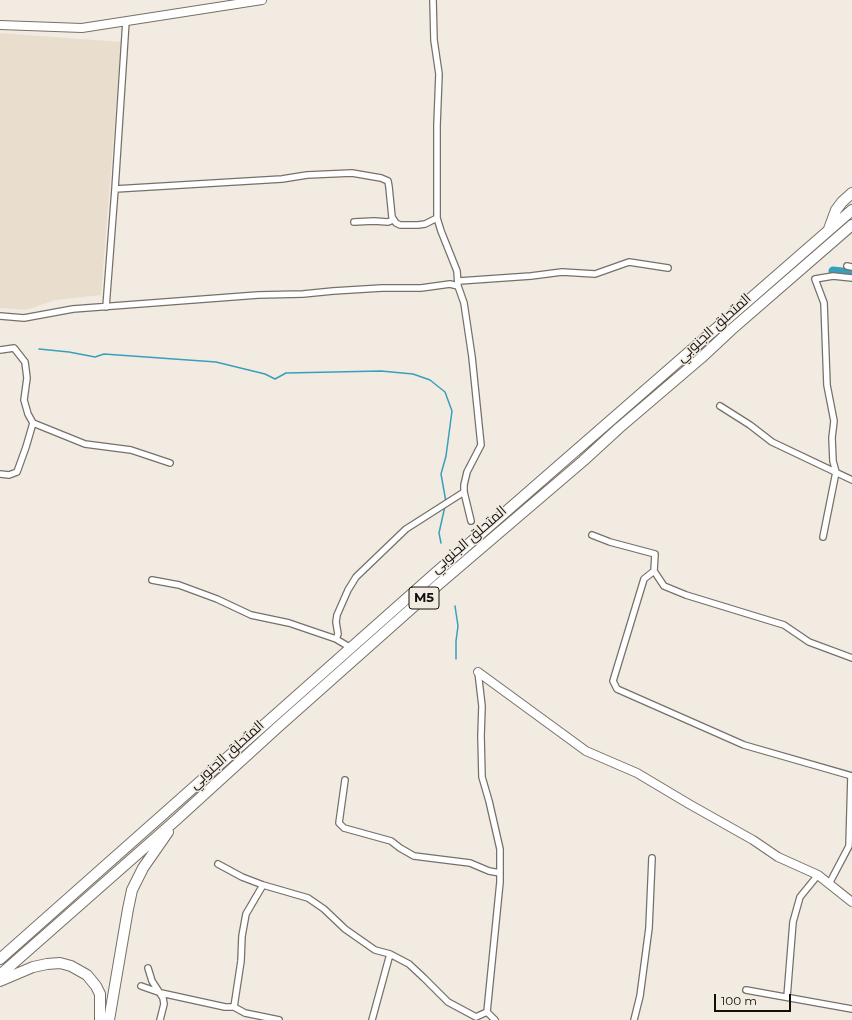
<!DOCTYPE html>
<meta charset="utf-8">
<style>
body{margin:0}
#map{position:relative;width:852px;height:1020px;overflow:hidden;background:#f2ebe2;font-family:Montserrat,sans-serif}
canvas{display:block}
.scale{position:absolute;left:714px;top:994px;width:77px;height:18px;box-sizing:border-box;border:2px solid #12100d;border-top:0;padding-left:5px;font-size:12px;line-height:14px;white-space:nowrap;color:#12100d;-webkit-text-stroke:3px #f2ebe2;paint-order:stroke}
</style>
<div id="map">
<canvas width="852" height="1020"></canvas>
<div class="scale">100 m</div>
</div>
<script>
const context = document.querySelector('canvas').getContext('2d');
context.lineJoin = 'round';
function fill(path, color) { context.fillStyle = color; context.fill(path, 'evenodd'); }
const poly = rows => new Path2D(rows.map(r => 'M' + r).join(''));
function strokePath(path, color, width, dash) { context.strokeStyle = color; context.lineWidth = width; context.lineCap = dash ? 'butt' : 'round'; context.setLineDash(dash || []); context.stroke(path); }
function write(font, color, halo, rows, align = 'center') {
  context.font = font + ' Montserrat,Cairo,sans-serif'; context.lineWidth = 3; context.setLineDash([]); context.textBaseline = 'middle'; context.strokeStyle = halo; context.fillStyle = color; for (const [text, x, y, turn = 0] of rows) {
    context.save(); context.translate(x, y); context.rotate((+turn || 0) * Math.PI / 180); context.textAlign = isNaN(turn) ? turn : align; if (halo) context.strokeText(text, 0, 0); context.fillText(text, 0, 0); context.restore();
  }
}
fill(poly([
 [0,33,121,42,101,295,55,300,26,310,0,308]
]), '#e9ddce');
strokePath(poly([
 [39,349,69,352,95,357,104,354,216,362,265,374,275,379,286,373,381,371,413,374,430,380,445,392,452,411,446,456,441,474,446,502],
 [441,543,439,533,445,506],
 [455,606,458,626,456,641,456,659]
]), '#38a0ba', 1.5);
strokePath(poly([
 [833,271,852,273]
]), '#38a0ba', 9);
const street = poly([
 [433,0,434,40,439,74,437,125,437,218,441,231,457,271,458,286,464,303,472,357,481,445,467,472,464,485,464,492,471,521],
 [115,189,282,179,307,175,352,173,381,178,388,181,389,187,392,217,396,223,400,225,418,225,425,224,437,218],
 [354,222,374,221,388,222,393,220],
 [847,266,852,267],
 [459,281,531,276,562,272,595,274,629,262,668,268],
 [106,307,115,189,126,21],
 [0,316,24,318,73,309,258,295,303,294,333,291,382,288,421,288,450,284,458,286],
 [0,350,14,348,25,362,27,378,24,400,28,414,33,423,85,444,131,450,170,463],
 [720,406,750,425,772,442,852,480],
 [0,474,9,475,17,472,26,447,33,423],
 [592,535,610,542,655,554,654,571,664,586,686,595,784,625,809,642,852,658],
 [823,537,836,472,833,461,832,438,834,421,827,385,824,303,815,279,833,276,852,278],
 [654,571,644,579,613,681,617,689,744,745,852,776],
 [152,580,179,585,217,599,251,615,289,623,336,639,351,648],
 [336,639,338,634,336,622,337,615,348,590,356,577,406,529,464,492],
 [478,672,482,706,481,736,482,777,489,801,500,849,500,882,487,1012,495,1020],
 [345,780,339,823,344,828,391,841,400,848,414,856,470,863,489,871,500,873],
 [218,864,242,877,263,885,308,898,324,909,345,929,375,950,390,954,409,964,424,978,448,1002,476,1017,487,1012],
 [829,884,849,846,851,776],
 [148,968,152,981,163,998,164,1004,160,1020],
 [141,986,161,993,225,1007,234,1007,245,1013,279,1020],
 [746,990,852,1009],
 [787,997,793,922,800,897,818,875],
 [234,1007,241,961,242,936,246,914,263,885],
 [372,1020,390,954],
 [634,1020,640,996,649,928,652,858]
]);
const secondary = poly([
 [0,25,82,28,262,0],
 [478,672,586,751,637,773,689,804,753,840,778,857,818,875,852,902]
]);
const highway = poly([
 [829,229,836,210,842,202,852,193],
 [0,959,432,576,852,210],
 [0,975,176,820,278,727,439,584,583,461,619,428,701,358,731,330,852,225],
 [0,981,33,967,47,964,60,963,71,966,87,975,96,986,100,994,100,1020],
 [109,1020,128,909,132,890,143,868,168,832]
]);
strokePath(street, '#777068', 8);
strokePath(secondary, '#777068', 10);
strokePath(highway, '#777068', 12);
strokePath(street, '#fff', 5.5);
strokePath(secondary, '#fff', 8);
strokePath(highway, '#fff', 10);
for (const [x, y, w] of [
 [424,598,30]
]) { const box = new Path2D(); box.roundRect(x - w / 2, y - 11, w, 22, 3); context.fillStyle = '#f2ebe2'; context.fill(box); strokePath(box, '#12100d', 1); }
write('bold 13px', '#12100d', null, [
 ["M5",424,598]
]);
write('14px', '#12100d', '#f2ebe2', [
 ["المتحلق الجنوبي",714,328,-42],
 ["المتحلق الجنوبي",469,540,-41],
 ["المتحلق الجنوبي",227,755,-42]
]);
</script>
